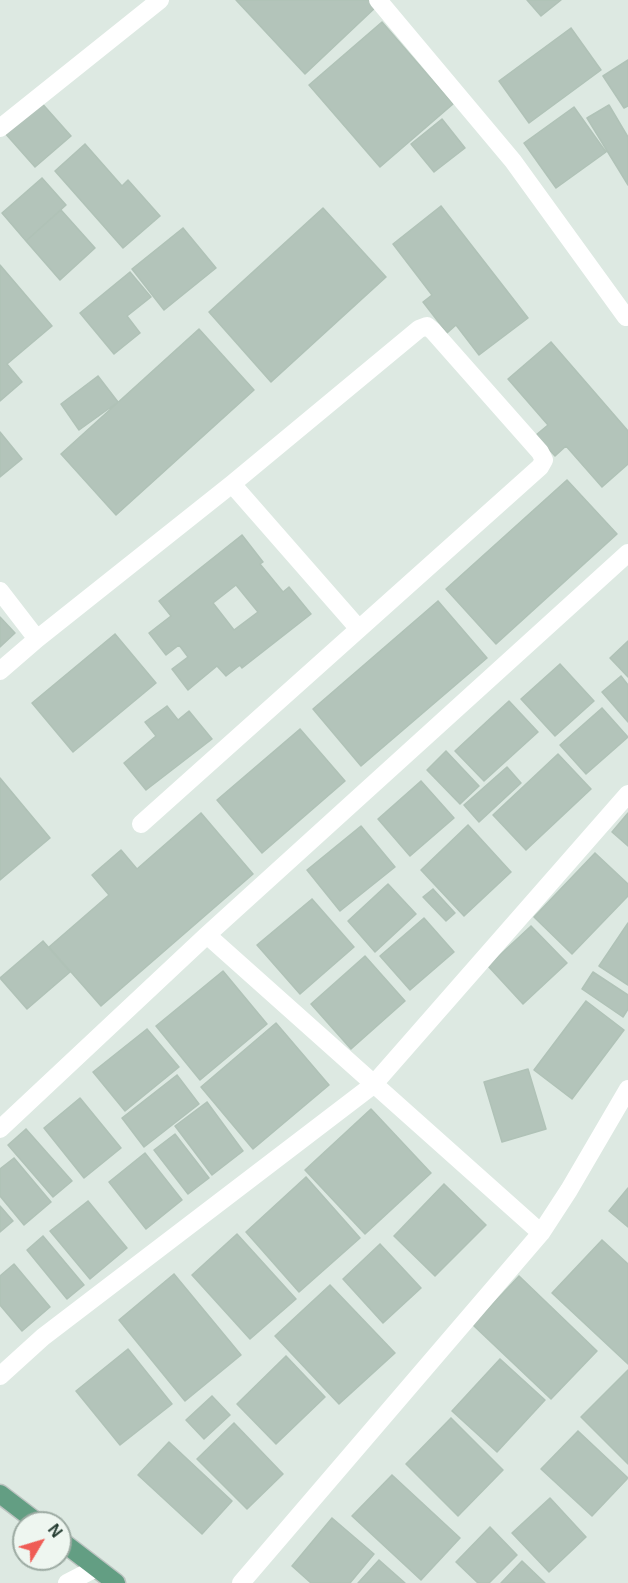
<!DOCTYPE html>
<style>
body{margin:0}
#map{position:relative;width:628px;height:1583px;overflow:hidden;background:#dde9e2;font-family:Helvetica,sans-serif}
canvas{display:block}
.north{position:absolute;left:12px;top:1511px;width:60px;height:60px;box-sizing:border-box;background:#eef6f0;border:2px solid #9caaa2;border-radius:50%;rotate:52deg;font-size:16px;font-weight:700;line-height:24px;text-align:center;color:#20382d}
.north::after{content:'';display:block;margin:auto;width:21px;height:27px;background:#ef5c55;clip-path:polygon(50% 0,100% 100%,50% 72%,0 100%)}
</style>
<div id="map">
<canvas width="628" height="1583"></canvas>
<div class="north">N</div>
</div>
<script>
const context = document.querySelector('canvas').getContext('2d');
context.lineJoin = 'round';
function fill(path, color) { context.fillStyle = color; context.fill(path, 'evenodd'); }
const poly = rows => new Path2D(rows.map(r => 'M' + r).join(''));
function strokePath(path, color, width, dash) { context.strokeStyle = color; context.lineWidth = width; context.lineCap = dash ? 'butt' : 'round'; context.setLineDash(dash || []); context.stroke(path); }
const building = poly([
 [236,0,372,0,377,6,305,74,236,0],
 [527,0,561,0,541,16,527,0],
 [382,22,453,104,380,167,309,85,382,22],
 [571,28,601,70,529,123,499,81,571,28],
 [628,60,628,106,624,108,603,76,628,60],
 [39,100,71,136,35,167,4,132,39,100],
 [609,105,628,137,628,185,587,118,609,105],
 [574,107,606,152,556,188,524,143,574,107],
 [442,119,465,148,434,172,411,144,442,119],
 [85,144,122,186,128,180,160,216,123,248,55,171,85,144],
 [42,178,66,205,26,241,2,213,42,178],
 [441,206,528,318,479,355,456,325,447,333,423,302,432,295,393,244,441,206],
 [323,208,386,277,271,382,209,312,323,208],
 [61,210,95,248,60,280,26,241,61,210],
 [183,228,216,268,164,310,132,269,183,228],
 [0,265,52,326,7,364,22,382,0,401,0,265],
 [130,272,151,297,127,316,140,333,114,354,80,313,130,272],
 [199,329,254,390,116,515,61,454,199,329],
 [551,342,628,431,628,464,602,487,566,446,555,456,536,435,548,425,508,379,551,342],
 [98,376,118,402,79,430,61,404,98,376],
 [0,432,22,459,0,477,0,432],
 [567,480,617,534,496,644,446,589,567,480],
 [242,535,263,562,260,564,283,592,289,587,311,614,242,668,240,665,226,676,217,666,188,690,172,669,188,657,179,645,166,655,149,633,171,616,159,601,242,535],
 [236,585,258,612,234,630,213,603,236,585],
 [438,601,487,658,361,766,313,709,438,601],
 [0,617,15,633,0,647,0,617],
 [115,634,156,683,73,752,32,703,115,634],
 [628,641,628,677,610,658,628,641],
 [560,664,594,701,555,736,521,699,560,664],
 [621,676,628,685,628,722,602,692,621,676],
 [509,701,538,732,484,781,455,751,509,701],
 [167,706,178,720,189,711,212,739,146,790,124,763,156,736,145,722,167,706],
 [602,708,628,737,586,774,560,745,602,708],
 [300,729,345,781,262,853,217,800,300,729],
 [446,751,479,786,460,804,427,770,446,751],
 [558,754,591,789,526,850,493,815,558,754],
 [507,767,521,783,479,822,464,805,507,767],
 [0,778,50,838,0,880,0,778],
 [421,781,454,818,410,856,378,819,421,781],
 [201,813,253,874,101,1006,49,947,109,895,92,875,121,850,137,869,201,813],
 [628,813,628,846,612,832,628,813],
 [468,825,511,872,464,916,421,870,468,825],
 [361,826,395,867,340,911,307,870,361,826],
 [595,853,628,884,628,896,572,954,534,917,595,853],
 [388,884,416,914,375,952,348,921,388,884],
 [433,889,455,913,446,921,423,897,433,889],
 [312,899,354,947,300,994,257,945,312,899],
 [424,918,454,952,410,990,380,956,424,918],
 [628,923,628,985,599,966,628,923],
 [531,926,567,963,523,1004,488,966,531,926],
 [43,941,70,972,27,1009,0,978,43,941],
 [365,956,405,1001,351,1049,311,1004,365,956],
 [223,971,267,1024,200,1080,156,1026,223,971],
 [593,972,628,995,628,1009,623,1017,582,989,593,972],
 [586,1001,624,1030,572,1099,534,1070,586,1001],
 [276,1023,329,1085,253,1149,201,1087,276,1023],
 [147,1029,179,1067,125,1111,93,1072,147,1029],
 [528,1069,546,1129,502,1142,484,1082,528,1069],
 [177,1075,199,1104,144,1147,122,1118,177,1075],
 [80,1098,121,1148,84,1178,44,1128,80,1098],
 [207,1102,243,1151,212,1175,175,1126,207,1102],
 [371,1109,431,1173,365,1234,305,1170,371,1109],
 [26,1129,72,1181,53,1197,8,1145,26,1129],
 [175,1134,209,1178,188,1194,154,1150,175,1134],
 [145,1153,182,1200,146,1229,109,1182,145,1153],
 [14,1158,51,1202,24,1225,0,1196,0,1169,14,1158],
 [306,1177,360,1238,299,1292,246,1232,306,1177],
 [444,1184,486,1225,435,1276,394,1236,444,1184],
 [628,1188,628,1227,609,1211,628,1188],
 [88,1201,127,1248,90,1279,50,1231,88,1201],
 [0,1206,13,1221,0,1232,0,1206],
 [237,1234,296,1299,250,1339,192,1275,237,1234],
 [43,1236,84,1285,67,1299,27,1250,43,1236],
 [602,1240,628,1264,628,1364,552,1293,602,1240],
 [380,1244,421,1288,383,1323,343,1279,380,1244],
 [14,1264,50,1307,22,1331,0,1305,0,1276,14,1264],
 [174,1274,241,1355,185,1401,119,1320,174,1274],
 [519,1276,597,1351,551,1399,473,1325,519,1276],
 [330,1285,395,1353,339,1404,275,1336,330,1285],
 [128,1349,172,1404,120,1445,76,1391,128,1349],
 [286,1356,325,1397,276,1444,237,1404,286,1356],
 [500,1359,545,1400,497,1452,452,1411,500,1359],
 [628,1370,628,1464,581,1417,628,1370],
 [212,1396,230,1415,204,1439,186,1420,212,1396],
 [451,1418,503,1470,458,1516,406,1464,451,1418],
 [234,1423,283,1474,247,1509,197,1459,234,1423],
 [578,1431,628,1478,592,1516,541,1469,578,1431],
 [169,1442,232,1501,202,1534,138,1475,169,1442],
 [392,1475,460,1538,421,1580,352,1516,392,1475],
 [550,1498,586,1537,549,1572,512,1533,550,1498],
 [332,1518,374,1554,350,1583,311,1583,292,1566,332,1518],
 [490,1527,517,1555,489,1583,478,1583,456,1562,490,1527],
 [379,1560,405,1583,358,1583,379,1560],
 [522,1561,545,1583,501,1583,522,1561]
]);
fill(building, '#b3c4ba');
strokePath(building, '#b0c2b7', 1.5);
const major = poly([
 [0,1494,38,1523],
 [60,1540,116,1583]
]);
strokePath(major, '#bcc3c0', 21);
strokePath(poly([
 [378,0,513,161,626,317],
 [0,128,160,0],
 [232,484,359,629],
 [0,591,37,639,0,671],
 [37,639,232,484,419,329,427,326,433,331,540,452,544,460,540,467,141,824],
 [207,935,541,1233],
 [0,1129,207,935,628,553],
 [0,1376,43,1337,373,1085,628,794],
 [67,1583,96,1568],
 [241,1583,541,1233,569,1190,628,1089]
]), '#fff', 18);
strokePath(major, '#639e83', 18);
</script>
